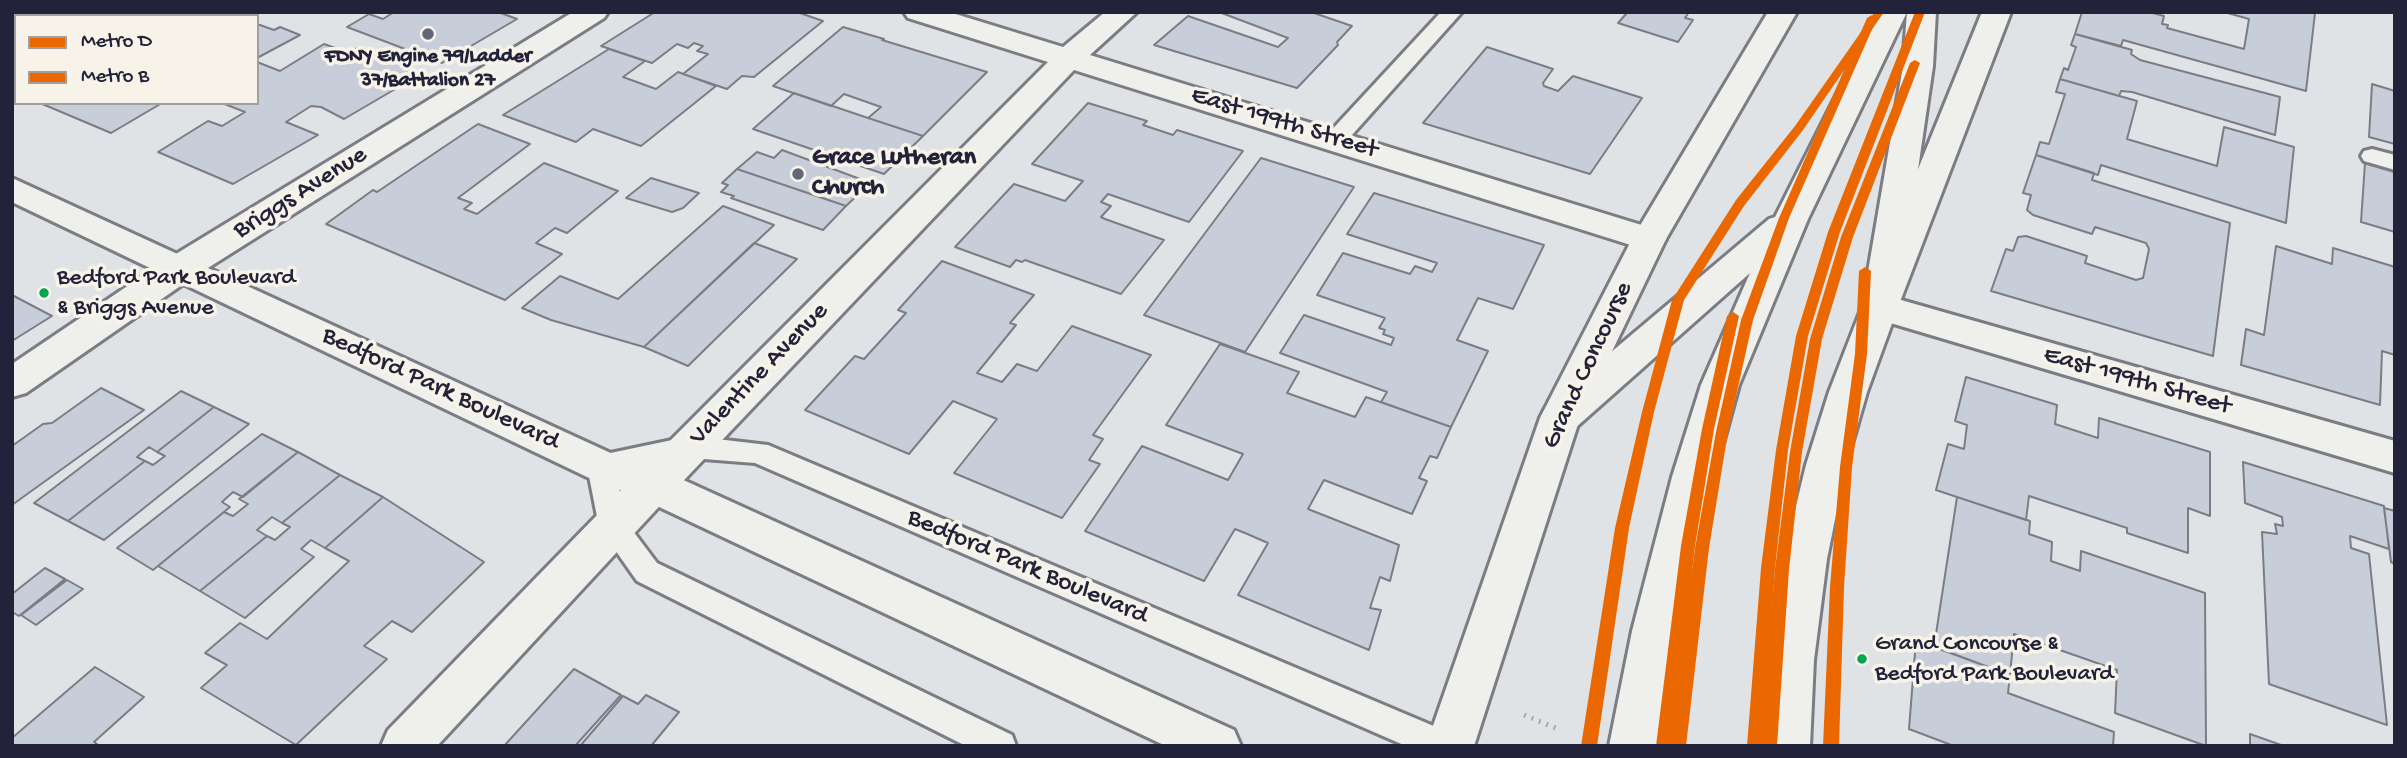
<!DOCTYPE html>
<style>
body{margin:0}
#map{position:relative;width:2407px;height:758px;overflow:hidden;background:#e0e3e6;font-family:"Gochi Hand",sans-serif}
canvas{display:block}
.frame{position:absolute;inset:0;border:14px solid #22223b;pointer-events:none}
.legend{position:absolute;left:14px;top:14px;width:245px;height:91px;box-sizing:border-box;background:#f7f3e8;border:2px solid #a29fa3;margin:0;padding:9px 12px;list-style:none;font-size:21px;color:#22223b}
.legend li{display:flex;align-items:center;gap:14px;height:35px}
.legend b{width:35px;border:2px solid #a29fa3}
</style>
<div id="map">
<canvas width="2407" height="758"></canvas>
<div class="frame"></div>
<ul class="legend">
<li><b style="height:9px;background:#eb6800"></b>Metro D</li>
<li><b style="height:9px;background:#eb6800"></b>Metro B</li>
</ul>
</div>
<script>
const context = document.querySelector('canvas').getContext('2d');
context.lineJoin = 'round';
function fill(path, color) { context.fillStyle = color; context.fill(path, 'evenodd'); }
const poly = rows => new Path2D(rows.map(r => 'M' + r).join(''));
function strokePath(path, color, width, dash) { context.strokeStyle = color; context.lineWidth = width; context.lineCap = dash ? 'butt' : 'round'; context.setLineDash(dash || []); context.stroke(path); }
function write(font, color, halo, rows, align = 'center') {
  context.font = font + ' "Gochi Hand",sans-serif'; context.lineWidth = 7; context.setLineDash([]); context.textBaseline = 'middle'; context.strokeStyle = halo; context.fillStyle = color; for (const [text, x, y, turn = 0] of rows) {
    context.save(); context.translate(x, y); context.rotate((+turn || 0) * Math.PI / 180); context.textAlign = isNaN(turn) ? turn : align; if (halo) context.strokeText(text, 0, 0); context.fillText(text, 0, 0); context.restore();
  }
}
const building = poly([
 [32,12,92,12,86,16,25,16,32,12],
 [394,12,498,12,517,19,442,63,347,27,369,14,383,19,394,12],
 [655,12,797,12,823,21,754,77,742,76,727,89,683,74,708,54,697,51,703,46,694,43,688,48,677,44,652,63,601,46,655,12],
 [1219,12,1311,12,1352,26,1337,42,1338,45,1297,88,1154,45,1188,16,1278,47,1288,38,1219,12],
 [1621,12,1689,12,1685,18,1693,20,1678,42,1618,23,1626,14,1621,12],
 [2082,12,2149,12,2164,16,2162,24,2168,25,2167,28,2244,49,2249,19,2224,12,2315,13,2306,91,2123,40,2121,46,2075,34,2082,12],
 [257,24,274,30,280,27,300,35,257,58,257,24],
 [843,27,884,39,882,40,987,72,923,136,868,118,881,107,844,94,831,106,773,86,843,27],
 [2075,34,2132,50,2131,54,2140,60,2280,97,2275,135,2132,92,2121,91,2119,96,2060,79,2064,68,2068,70,2076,47,2071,45,2075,34],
 [324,44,349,53,357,48,410,67,407,69,421,74,344,119,321,107,311,106,286,122,318,135,233,184,158,152,208,121,222,126,245,112,222,103,257,103,257,62,280,71,324,44],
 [1487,47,1553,69,1543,83,1544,86,1558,91,1573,76,1642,98,1590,174,1423,123,1487,47],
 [609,49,645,61,623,77,656,89,678,72,716,86,641,146,593,129,576,142,503,115,609,49],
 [2060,79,2137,101,2127,139,2217,166,2224,127,2294,147,2286,223,2101,165,2098,175,2036,155,2040,142,2049,144,2065,94,2056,92,2060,79],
 [2372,84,2395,91,2395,144,2369,137,2372,84],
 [794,93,868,118,923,136,884,174,753,129,794,93],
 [40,103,162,103,111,133,40,103],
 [1088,103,1147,121,1143,125,1173,135,1177,130,1243,151,1189,222,1108,194,1101,202,1111,206,1101,217,1105,219,1164,240,1121,294,1025,260,1022,262,1016,260,1010,267,955,247,1014,184,1065,201,1083,181,1032,164,1088,103],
 [478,124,530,144,458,198,472,203,464,209,477,214,544,163,618,191,567,233,555,228,536,243,562,254,505,300,326,224,373,190,377,192,478,124],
 [782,150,860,179,856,182,867,186,846,206,737,169,757,152,774,158,782,150],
 [2036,155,2094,173,2092,180,2230,223,2213,356,1991,291,2006,249,2013,251,2018,237,2026,236,2087,256,2085,263,2136,280,2143,278,2149,249,2146,243,2095,227,2092,234,2033,215,2027,210,2031,195,2023,193,2036,155],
 [1261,158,1354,187,1245,352,1144,315,1261,158],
 [2365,163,2395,172,2395,232,2361,222,2365,163],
 [737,169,846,206,823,230,731,198,734,196,721,192,728,185,722,183,737,169],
 [651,178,699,193,683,208,672,212,626,198,651,178],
 [1374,193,1544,245,1513,309,1478,298,1457,340,1488,351,1451,427,1381,402,1387,392,1280,353,1304,315,1391,345,1394,338,1383,334,1385,330,1379,328,1385,318,1317,295,1343,253,1410,274,1415,266,1432,272,1437,263,1347,234,1374,193],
 [723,206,774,225,644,347,551,320,522,308,560,276,618,299,723,206],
 [754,243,797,259,688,366,644,347,754,243],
 [2276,246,2332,264,2333,248,2395,267,2395,355,2382,351,2380,405,2241,365,2246,329,2264,335,2276,246],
 [942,261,1034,295,1010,323,1016,325,977,373,1002,382,1017,364,1037,371,1072,326,1151,355,1093,435,1103,439,1089,460,1100,464,1062,518,954,473,997,419,953,401,909,454,805,410,855,356,864,359,906,313,898,310,942,261],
 [12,295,52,316,12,341,12,295],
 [1220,344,1299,372,1287,393,1355,417,1366,397,1451,427,1437,458,1430,456,1419,478,1427,481,1412,514,1324,480,1308,509,1399,545,1390,581,1380,577,1370,608,1381,610,1369,650,1238,595,1268,543,1245,533,1235,529,1204,581,1085,531,1142,446,1228,480,1243,454,1166,425,1220,344],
 [1966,377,2057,405,2055,424,2098,438,2099,418,2210,452,2210,516,2188,508,2188,553,2127,533,2127,528,2029,496,2026,520,1936,490,1948,444,1964,449,1967,425,1955,421,1966,377],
 [101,388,144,410,12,505,12,446,43,424,52,423,101,388],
 [181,391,214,407,157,452,149,447,137,457,145,461,68,521,34,503,181,391],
 [214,407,249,424,104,540,68,521,145,461,153,465,165,456,157,452,214,407],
 [262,434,298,452,243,497,233,492,222,502,230,507,153,570,117,548,262,434],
 [298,452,340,475,282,523,272,517,257,530,267,536,200,591,158,566,224,512,233,516,248,504,239,499,298,452],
 [2243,462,2384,506,2389,549,2350,536,2351,548,2369,554,2387,725,2269,684,2262,532,2277,534,2275,524,2283,526,2282,517,2245,503,2243,462],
 [340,475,383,497,325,548,311,540,301,549,314,557,245,618,200,591,267,536,275,540,290,527,282,523,340,475],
 [383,497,484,562,412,632,392,621,364,646,387,659,296,745,201,688,227,665,205,653,240,623,267,639,349,561,325,548,383,497],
 [1957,497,2030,521,2029,534,2052,542,2051,561,2080,571,2081,551,2205,593,2206,746,2115,713,2117,670,2014,634,2010,675,1934,647,1957,497],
 [2384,508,2395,511,2395,564,2391,562,2384,508],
 [45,568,65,579,19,616,12,612,12,594,45,568],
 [67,580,83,589,36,625,21,615,67,580],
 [1916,640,2010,675,2008,693,2114,732,2113,746,1954,746,1909,729,1916,640],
 [95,667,144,697,94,742,100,746,12,746,12,738,95,667],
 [574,669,621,695,575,746,504,746,574,669],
 [646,695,679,712,651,746,580,746,623,696,638,704,646,695],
 [2250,734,2284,746,2250,746,2250,734]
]);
fill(building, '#c8ced9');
strokePath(building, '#7c7d84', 2);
const lane = poly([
 [1441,12,1462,12,1343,145,1327,145,1324,140,1327,135,1441,12],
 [2372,149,2395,155,2395,170,2364,161,2361,156,2364,151,2372,149],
 [691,436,768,445,1455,735,1459,746,1406,746,755,463,691,458,616,474,627,523,657,563,1012,735,1016,746,966,746,637,581,599,527,587,466,591,458,601,455,691,436]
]);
const street = poly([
 [573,12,608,12,604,18,192,278,26,393,12,397,12,364,166,260,573,12],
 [904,12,949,12,1063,47,1105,12,1137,12,1090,55,1661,231,1666,239,1661,247,1649,251,1637,247,1074,70,668,497,437,746,381,746,388,730,638,473,1048,62,908,18,904,12],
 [1880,294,2395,441,2395,473,1867,316,1862,307,1867,298,1880,294]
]);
const secondary = poly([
 [1768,12,1797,12,1666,239,1580,418,1474,746,1426,746,1540,418,1632,239,1768,12],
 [1982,12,2011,12,1898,307,1867,392,1846,465,1827,559,1814,660,1810,746,1762,746,1768,660,1783,559,1806,465,1829,392,1862,307,1982,12],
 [12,178,615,455,668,473,1234,730,1241,746,1166,746,638,497,587,477,12,202,12,178]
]);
const primary = poly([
 [1878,12,1907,12,1808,219,1739,385,1714,477,1678,631,1657,746,1609,746,1632,631,1672,477,1701,385,1750,273,1574,429,1560,433,1546,429,1540,418,1546,407,1769,219,1775,217,1878,12],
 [1907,12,1936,12,1933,66,1898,307,1893,316,1880,320,1867,316,1862,307,1903,66,1907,12]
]);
strokePath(lane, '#7c7d84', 6);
strokePath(street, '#7c7d84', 6);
strokePath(secondary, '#7c7d84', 6);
strokePath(primary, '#7c7d84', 6);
strokePath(poly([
 [1524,715,1558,729]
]), '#aaaaac', 5, [2, 6]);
fill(lane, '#efefec');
fill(street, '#efefec');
fill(secondary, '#efefec');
fill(primary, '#efefec');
fill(poly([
 [1875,12,1884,12,1803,130,1744,206,1684,300,1654,412,1629,528,1597,746,1581,746,1615,528,1642,412,1672,300,1736,200,1795,126,1875,12],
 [1915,12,1925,12,1840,232,1808,336,1788,450,1775,568,1763,746,1747,746,1761,568,1776,450,1796,336,1828,232,1915,12],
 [1865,267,1871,271,1867,354,1852,467,1844,587,1839,746,1823,746,1830,587,1840,467,1855,354,1859,271,1865,267],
 [1733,312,1739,316,1714,429,1695,546,1672,746,1656,746,1681,546,1702,429,1727,316,1733,312]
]), '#eb6800');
fill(poly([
 [1872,15,1877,18,1789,218,1753,320,1728,432,1709,548,1686,746,1670,746,1695,548,1716,432,1741,320,1779,218,1867,18,1872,15],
 [1915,60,1920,63,1853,237,1822,339,1802,452,1789,569,1777,746,1761,746,1775,569,1790,452,1810,339,1841,237,1910,63,1915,60]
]), '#eb6800');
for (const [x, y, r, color] of [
 [428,34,7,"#646677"],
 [798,174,7,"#646677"],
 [44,293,6,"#00a651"],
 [1862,659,6,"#00a651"]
]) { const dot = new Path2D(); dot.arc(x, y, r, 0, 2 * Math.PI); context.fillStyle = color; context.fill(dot); strokePath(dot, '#f7f3e8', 2.5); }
write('bold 21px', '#22223b', '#f7f3e8', [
 ["FDNY Engine 79/Ladder",428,58],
 ["37/Battalion 27",428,82]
]);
write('24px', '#22223b', '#f7f3e8', [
 ["Bedford Park Boulevard",57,279],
 ["& Briggs Avenue",57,309],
 ["Grand Concourse &",1875,645],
 ["Bedford Park Boulevard",1875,675]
], 'left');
write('26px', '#22223b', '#f7f3e8', [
 ["East 199th Street",1284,124,17],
 ["Briggs Avenue",301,194,-32],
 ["Grand Concourse",1589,366,-65],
 ["Valentine Avenue",760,375,-46],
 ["East 199th Street",2137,382,16],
 ["Bedford Park Boulevard",440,390,25],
 ["Bedford Park Boulevard",1027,568,23]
]);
write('bold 26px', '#22223b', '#f7f3e8', [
 ["Grace Lutheran",812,159],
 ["Church",812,189]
], 'left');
</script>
